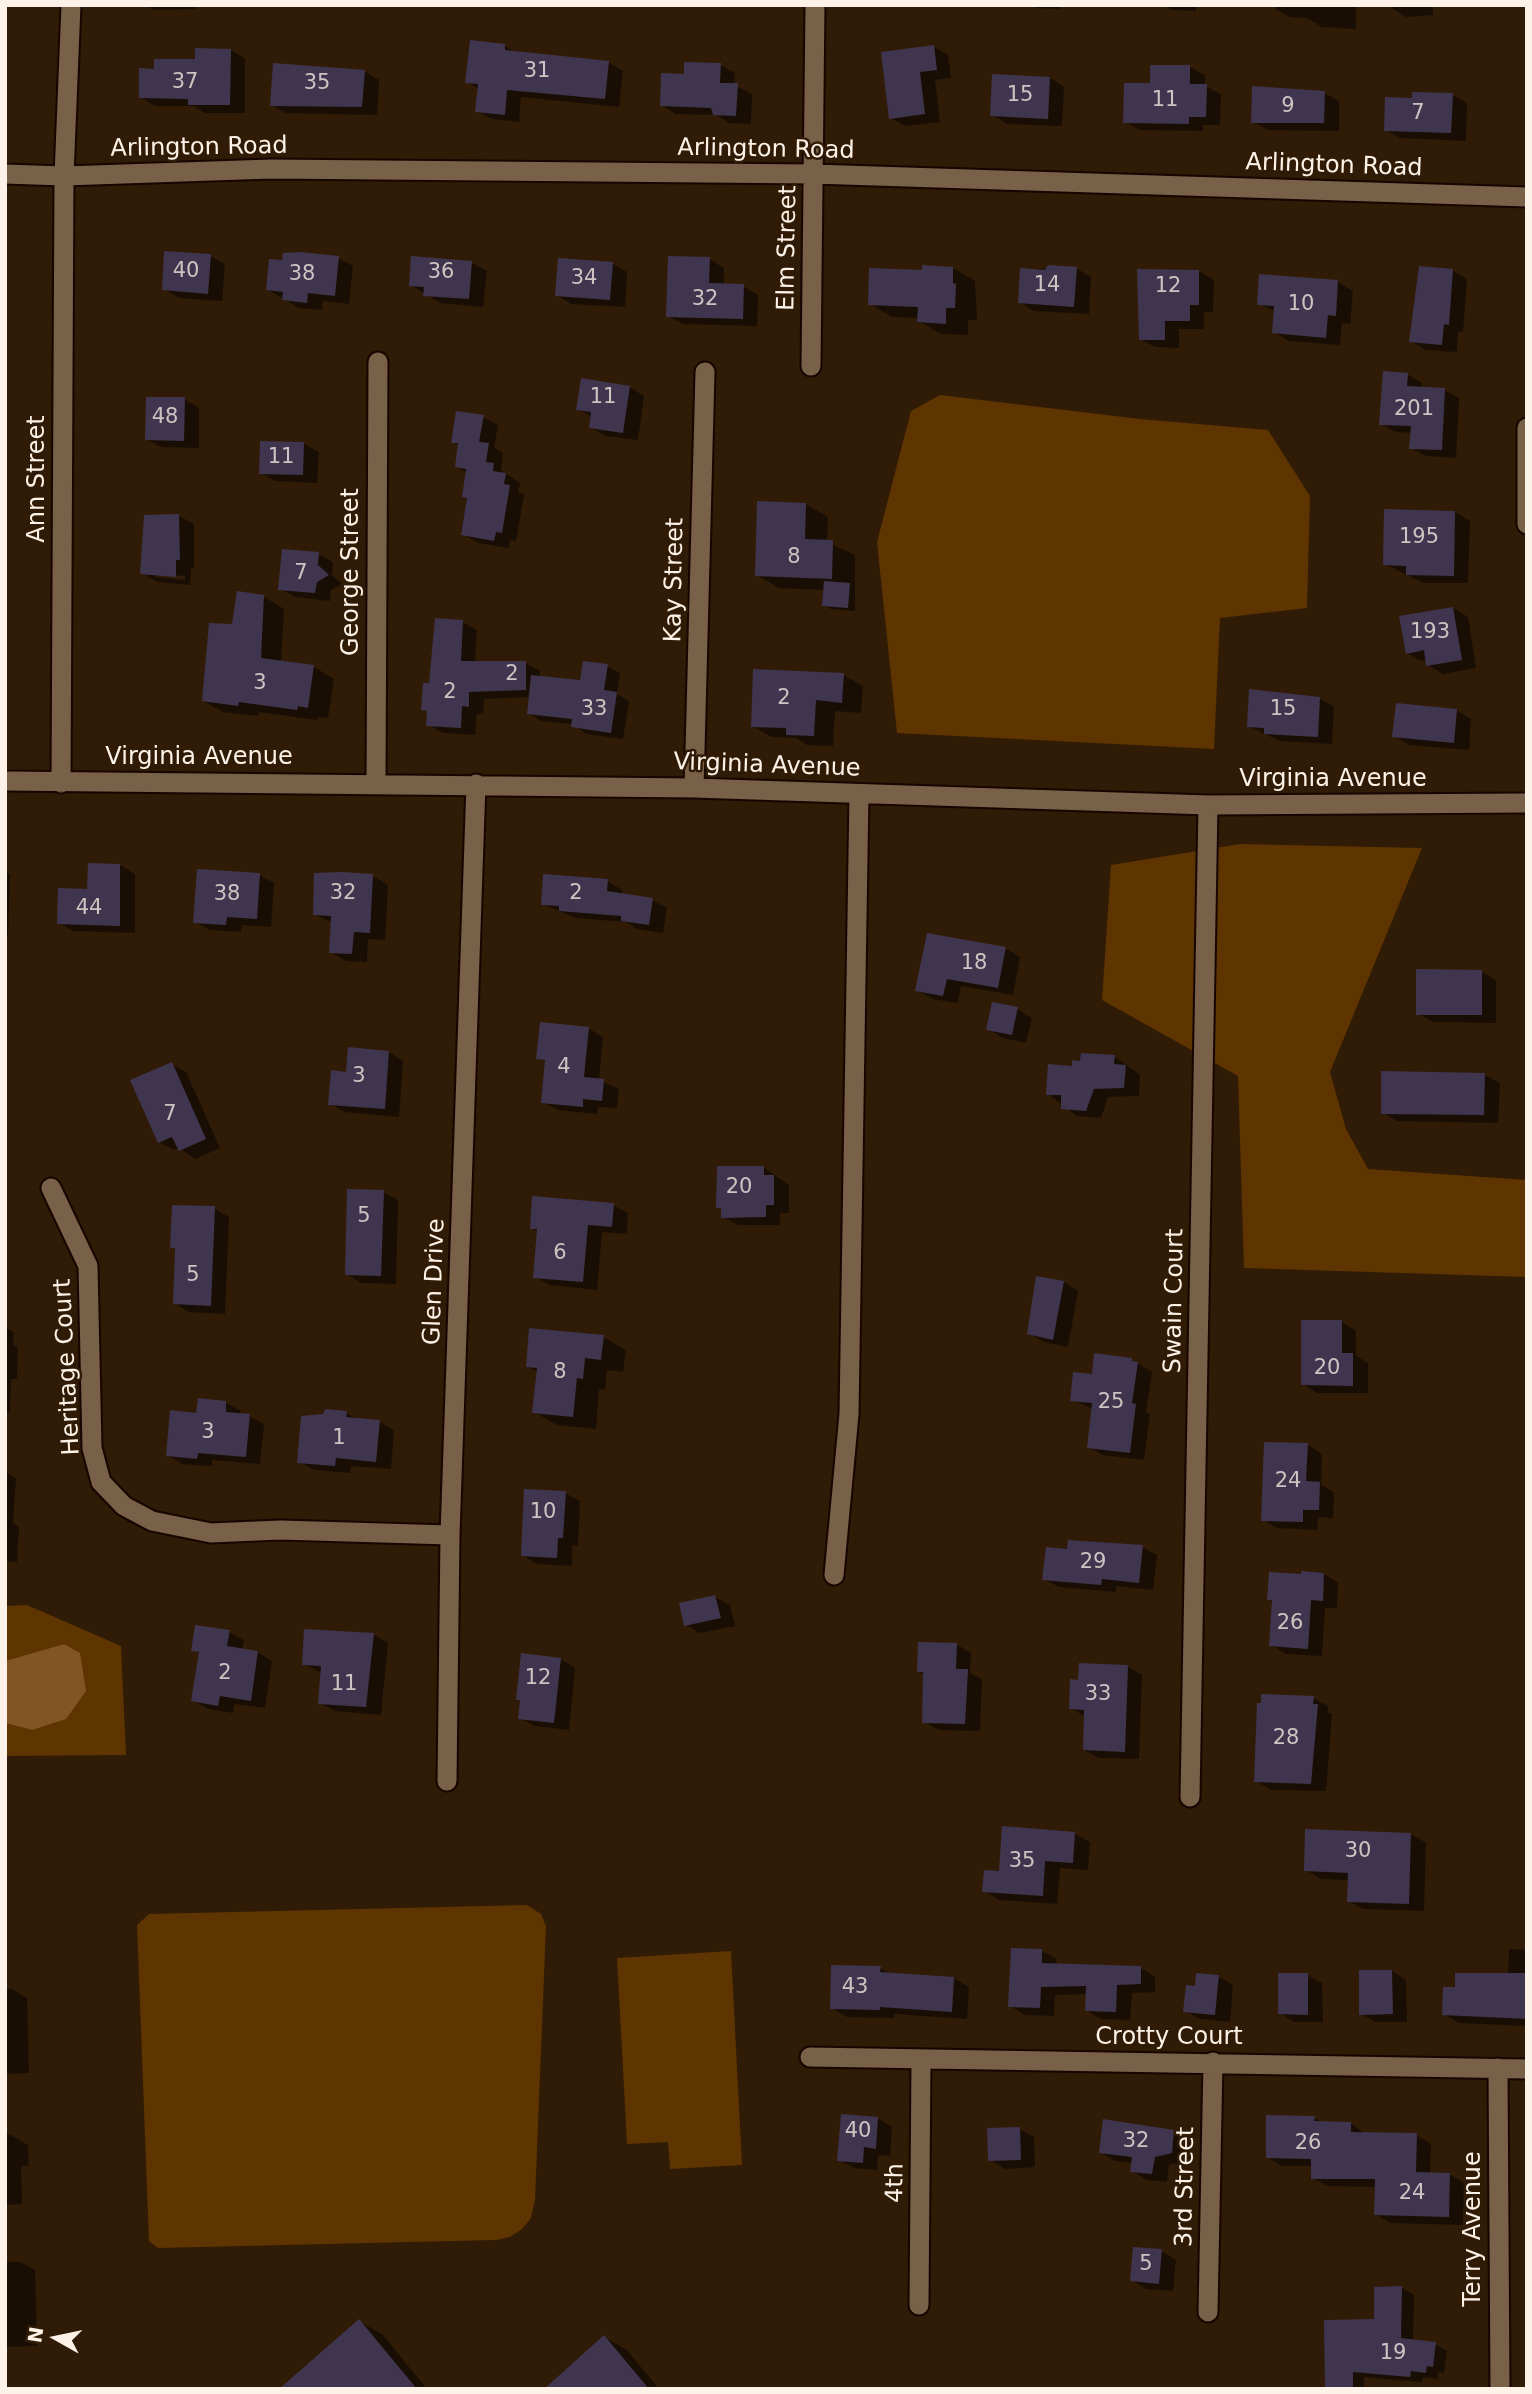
<!DOCTYPE html>
<style>
body{margin:0}
#map{position:relative;width:1532px;height:2394px;overflow:hidden;background:#301b06;font-family:"DejaVu Sans",sans-serif}
canvas{display:block}
.frame{position:absolute;inset:0;border:7px solid #fdf2e7;pointer-events:none}
.north{position:absolute;left:21px;top:2303px;width:70px;height:70px;-webkit-text-stroke:5px #301b06;paint-order:stroke;rotate:279deg;font-size:19px;font-weight:700;line-height:28px;text-align:center;color:#fdf2e7}
.north::after{content:'';display:block;margin:auto;width:24px;height:32px;background:#fdf2e7;clip-path:polygon(50% 0,100% 100%,50% 72%,0 100%)}
</style>
<div id="map">
<canvas width="1532" height="2394"></canvas>
<div class="frame"></div>
<div class="north">N</div>
</div>
<script>
const context = document.querySelector('canvas').getContext('2d');
context.lineJoin = 'round';
function fill(path, color) { context.fillStyle = color; context.fill(path, 'evenodd'); }
const poly = rows => new Path2D(rows.map(r => 'M' + r).join(''));
function strokePath(path, color, width, dash) { context.strokeStyle = color; context.lineWidth = width; context.lineCap = dash ? 'butt' : 'round'; context.setLineDash(dash || []); context.stroke(path); }
function write(font, color, halo, rows, align = 'center') {
  context.font = font + ' "DejaVu Sans",sans-serif'; context.lineWidth = 5; context.setLineDash([]); context.textBaseline = 'middle'; context.strokeStyle = halo; context.fillStyle = color; for (const [text, x, y, turn = 0] of rows) {
    context.save(); context.translate(x, y); context.rotate((+turn || 0) * Math.PI / 180); context.textAlign = isNaN(turn) ? turn : align; if (halo) context.strokeText(text, 0, 0); context.fillText(text, 0, 0); context.restore();
  }
}
fill(poly([
 [940,395,1140,419,1268,430,1310,496,1307,608,1220,618,1214,749,897,733,877,542,911,411],
 [1240,844,1422,848,1330,1072,1346,1129,1368,1169,1527,1180,1527,1277,1244,1268,1238,1076,1102,1000,1111,865],
 [27,1605,121,1646,126,1755,5,1756,5,1723,32,1730,64,1644,5,1661,5,1606],
 [527,1905,541,1914,546,1926,535,2200,531,2218,522,2229,510,2237,497,2240,158,2248,149,2241,137,1925,149,1914],
 [731,1951,742,2165,670,2169,668,2142,627,2144,617,1958]
]), '#5e3400');
fill(poly([
 [64,1644,80,1653,86,1691,66,1719,32,1730,5,1723,5,1661]
]), '#845524');
fill(poly([
 [146,5,195,5,195,9,154,10],
 [557,5,593,5,593,7],
 [1031,5,1060,5,1060,9,1036,8],
 [1163,5,1196,5,1196,11,1172,10],
 [1276,5,1356,5,1356,29,1322,27,1307,18,1290,17,1275,9],
 [1387,5,1433,5,1433,15,1406,17],
 [505,46,518,54,608,62,623,71,619,107,521,97,519,122,492,119,477,111,479,89,467,82],
 [934,47,948,55,951,78,935,80,940,122,905,126,890,118],
 [231,50,245,59,245,113,205,113,194,106,155,106,140,97,156,70],
 [720,65,735,73,734,85,752,94,751,124,729,123,717,115,676,114,662,105,685,75],
 [1190,67,1205,75,1205,86,1221,94,1220,125,1203,125,1203,131,1140,130,1125,122,1151,85],
 [364,71,379,80,377,115,286,113,271,105],
 [1050,78,1064,87,1062,126,1007,124,992,115],
 [1324,93,1339,101,1339,131,1268,130,1253,122],
 [1452,95,1467,103,1466,141,1400,138,1386,130,1414,100],
 [210,256,225,264,222,301,179,298,164,289],
 [338,258,353,266,349,304,323,301,322,310,299,308,268,290],
 [709,259,724,268,724,285,743,286,758,295,757,326,683,324,668,316],
 [472,263,487,271,483,307,440,303,411,285],
 [613,264,627,272,625,307,571,304,557,295],
 [953,268,975,281,977,320,968,320,968,335,941,334,919,321,919,318,892,317,870,304,924,272],
 [1076,268,1091,277,1089,314,1034,311,1019,302,1021,270],
 [1199,271,1214,280,1213,312,1204,312,1204,329,1179,329,1179,348,1155,347,1140,339],
 [1453,271,1467,279,1463,332,1458,332,1457,352,1426,350,1411,341],
 [1261,276,1338,282,1353,291,1350,324,1342,323,1340,345,1289,341,1274,332,1276,312,1259,304],
 [1407,374,1422,383,1422,389,1444,390,1459,398,1456,458,1426,456,1411,448,1412,433,1396,432,1381,424],
 [629,387,644,396,638,440,605,436,591,427,592,417,578,409],
 [184,399,199,408,199,448,161,447,146,439],
 [483,417,498,425,494,448,503,453,501,470,520,483,518,492,524,495,516,541,510,540,509,548,478,543,463,534,469,499,467,473,456,466,459,445,453,442],
 [304,444,319,452,317,483,275,481,261,473],
 [806,504,828,517,827,542,855,555,855,611,831,609,824,605,825,590,779,588,757,575],
 [1455,512,1470,521,1468,583,1423,583,1385,564],
 [179,516,194,524,194,568,191,568,190,585,157,582,142,573],
 [155,574,185,576,185,580,155,577],
 [319,554,333,562,332,575,342,584,331,590,330,601,295,597,280,589],
 [264,597,284,609,281,663,314,667,334,679,328,718,318,717,317,720,259,712,258,716,223,712,203,701,234,626],
 [1453,608,1468,617,1476,668,1443,674,1428,665,1427,660,1422,661,1407,653],
 [462,622,477,630,475,662,525,663,540,671,540,678,581,682,607,666,620,673,617,694,629,701,623,739,586,734,573,724,541,721,529,713,531,697,484,699,483,714,477,714,475,735,443,733,428,725,429,712,423,709,431,685],
 [755,671,844,675,863,686,861,713,835,711,833,746,807,745,796,738,772,737,752,726],
 [1319,698,1334,707,1332,744,1280,741,1248,726],
 [1456,710,1471,719,1469,750,1409,745,1394,736],
 [120,865,135,874,135,933,73,931,59,923,89,891],
 [5,872,10,875,8,936,5,936],
 [260,875,274,883,271,927,242,925,241,932,210,930,195,922],
 [373,876,388,885,385,940,368,939,367,962,346,961,331,952,333,923,314,914],
 [608,881,622,890,622,895,652,900,667,908,663,933,637,929,626,922,575,918,542,904],
 [1005,948,1020,957,1013,995,961,986,958,1003,932,999,917,990],
 [1482,972,1496,980,1496,1023,1433,1022,1418,1014],
 [1017,1009,1032,1018,1026,1043,1003,1038,988,1029],
 [588,1028,603,1037,599,1080,619,1089,617,1108,598,1107,597,1114,558,1110,543,1102,546,1062,538,1058],
 [389,1052,403,1061,399,1117,345,1112,330,1104,348,1074],
 [1114,1056,1140,1075,1139,1096,1108,1097,1101,1118,1077,1116,1048,1094],
 [171,1064,186,1072,220,1148,195,1159,179,1148,174,1150,159,1142],
 [1383,1073,1485,1075,1500,1083,1498,1123,1397,1121,1383,1113],
 [763,1167,789,1185,789,1213,780,1213,780,1225,738,1225,723,1217,723,1210,717,1207],
 [383,1192,398,1200,396,1284,361,1283,347,1274],
 [613,1205,628,1213,627,1234,602,1232,597,1290,550,1285,535,1277,539,1232,531,1228],
 [214,1208,229,1217,225,1314,189,1312,174,1303,176,1250,172,1247],
 [1064,1282,1078,1291,1068,1347,1044,1342,1029,1333],
 [1342,1322,1356,1331,1356,1356,1368,1363,1368,1393,1317,1393,1303,1384],
 [5,1327,14,1332,13,1345,18,1348,17,1379,11,1379,10,1412,5,1412],
 [603,1337,626,1350,623,1372,607,1370,605,1390,599,1389,596,1429,557,1425,534,1412,538,1372,527,1366],
 [1132,1360,1152,1372,1146,1412,1150,1414,1144,1460,1103,1455,1089,1447,1093,1409,1072,1400,1093,1376],
 [226,1403,241,1411,240,1415,249,1416,264,1424,260,1464,212,1460,212,1466,182,1464,168,1455,198,1414],
 [346,1413,359,1420,380,1422,394,1430,391,1469,351,1466,350,1473,314,1470,299,1462],
 [1308,1445,1322,1454,1321,1485,1334,1492,1333,1518,1318,1517,1317,1530,1277,1528,1263,1520],
 [5,1472,16,1478,13,1523,19,1527,17,1562,5,1561],
 [565,1493,580,1501,578,1546,572,1545,572,1566,537,1564,522,1555],
 [1142,1547,1157,1555,1153,1590,1116,1586,1116,1592,1059,1587,1044,1579,1069,1551],
 [1324,1574,1338,1583,1337,1608,1325,1608,1322,1656,1286,1654,1271,1645,1274,1602,1269,1599],
 [715,1597,730,1605,735,1626,700,1633,686,1625],
 [229,1632,244,1640,242,1650,257,1652,272,1661,265,1708,234,1704,233,1713,208,1709,193,1700,200,1654,193,1650],
 [374,1635,388,1643,381,1715,335,1711,320,1703,322,1673,304,1664],
 [956,1644,971,1653,970,1673,982,1679,980,1731,939,1730,924,1722,925,1675,918,1671],
 [561,1659,575,1668,569,1730,535,1726,520,1718,522,1701,517,1699],
 [1127,1666,1142,1675,1139,1759,1099,1758,1084,1750,1086,1717,1071,1708,1080,1682],
 [1313,1698,1328,1706,1328,1712,1332,1714,1326,1791,1271,1790,1256,1781],
 [1075,1834,1090,1842,1088,1870,1060,1868,1057,1904,999,1900,984,1891,1000,1873],
 [1411,1834,1426,1843,1424,1911,1363,1909,1348,1901,1349,1880,1320,1879,1306,1870],
 [1509,1949,1527,1950,1527,2026,1459,2023,1444,2014,1457,1989,1508,1975],
 [1042,1951,1057,1959,1056,1965,1141,1968,1155,1977,1155,1992,1132,1993,1130,2020,1101,2019,1086,2010,1087,1994,1055,1995,1054,2016,1025,2015,1010,2006],
 [880,1968,891,1975,954,1978,969,1987,967,2019,894,2014,894,2018,847,2017,832,2008],
 [1392,1971,1406,1980,1407,2022,1376,2022,1361,2014],
 [1307,1975,1322,1983,1323,2022,1294,2022,1280,2013],
 [1219,1977,1233,1985,1230,2022,1200,2019,1185,2011,1197,1987],
 [5,1989,12,1989,27,1998,29,2073,5,2074],
 [877,2118,892,2127,890,2156,878,2155,877,2170,854,2168,839,2160],
 [1314,2118,1324,2123,1351,2123,1365,2134,1416,2135,1431,2144,1430,2174,1449,2174,1464,2183,1463,2225,1390,2223,1376,2214,1376,2187,1327,2186,1313,2178,1313,2166,1282,2166,1267,2157],
 [1019,2129,1034,2137,1035,2167,1005,2169,990,2160],
 [5,2132,28,2145,29,2166,21,2166,22,2204,5,2205],
 [1174,2132,1188,2141,1186,2161,1169,2165,1167,2182,1147,2180,1132,2171,1133,2163,1115,2161,1100,2152],
 [1161,2251,1176,2260,1173,2291,1146,2289,1132,2280],
 [5,2262,20,2262,35,2270,37,2346,5,2347],
 [1375,2288,1402,2288,1414,2295,1413,2341,1435,2344,1447,2351,1444,2373,1438,2372,1438,2379,1423,2377,1422,2382,1364,2377,1364,2389,1327,2389,1376,2321],
 [360,2322,382,2334,427,2389,281,2389],
 [604,2337,627,2350,659,2389,547,2389]
]), '#0007');
fill(poly([
 [470,40,505,44,505,50,609,61,605,99,507,90,505,115,475,112,478,84,465,83],
 [934,45,937,70,920,72,925,114,889,119,881,52],
 [195,48,231,49,230,105,188,105,188,99,139,98,139,68,154,69,154,59,195,59],
 [684,62,721,63,720,83,738,83,736,116,713,115,711,108,660,106,661,73,684,74],
 [273,63,365,70,362,107,270,106],
 [1150,65,1190,65,1190,84,1207,84,1206,117,1189,117,1189,124,1123,123,1124,83,1150,83],
 [992,74,1050,77,1048,119,990,116],
 [1252,86,1325,91,1324,123,1251,123],
 [1412,92,1453,93,1451,133,1384,131,1385,97,1412,98],
 [164,251,211,254,208,294,162,290],
 [300,252,339,256,335,296,308,293,307,303,282,300,283,292,266,290,269,259,282,260,283,253],
 [411,256,472,261,469,299,423,296,424,287,409,286],
 [668,256,710,257,709,283,744,284,743,319,666,317],
 [558,258,613,262,610,300,555,296],
 [922,265,953,267,953,283,956,284,955,308,946,308,946,324,917,322,918,307,868,305,869,268,922,270],
 [1048,265,1077,267,1074,307,1018,303,1020,268,1045,270],
 [1419,266,1453,269,1449,325,1444,324,1442,345,1409,342],
 [1137,269,1199,270,1199,305,1190,305,1190,321,1165,321,1165,340,1139,340],
 [1259,274,1338,280,1336,316,1328,315,1326,338,1272,333,1274,306,1257,305],
 [1383,371,1408,373,1407,386,1445,388,1442,450,1409,449,1411,426,1379,425],
 [581,378,630,386,623,433,589,428,591,412,576,410],
 [146,397,185,397,184,441,145,440],
 [456,411,484,415,479,442,489,443,486,462,494,463,493,471,506,473,504,484,510,485,502,533,496,532,494,541,461,535,467,498,462,497,466,469,455,467,458,443,451,443],
 [260,441,304,442,303,475,259,474],
 [757,501,806,503,805,539,833,540,832,579,755,576],
 [1384,509,1455,511,1454,576,1406,575,1406,566,1383,565],
 [179,514,180,560,176,560,176,577,140,574,144,515],
 [282,549,319,552,318,565,329,575,317,582,315,593,278,590],
 [824,581,850,583,848,608,822,606],
 [237,591,264,595,261,658,314,665,308,708,298,706,297,710,239,702,238,706,202,701,209,623,232,624],
 [1453,607,1462,660,1426,666,1424,650,1406,654,1399,616],
 [435,618,463,620,461,661,526,661,526,690,469,692,469,707,462,706,461,728,426,726,427,711,421,710,423,683,429,683],
 [583,661,608,664,604,690,617,692,611,733,571,727,572,719,527,714,531,675,580,680],
 [753,669,844,673,842,703,816,700,814,736,786,735,786,728,751,727],
 [1249,689,1320,697,1318,737,1264,734,1264,728,1247,727],
 [1396,703,1457,709,1454,743,1392,737],
 [88,863,120,864,120,926,57,924,58,888,87,889],
 [197,869,260,873,257,919,227,917,226,925,193,923],
 [342,872,373,874,370,933,354,932,352,954,329,953,331,916,313,915,314,873],
 [543,874,608,879,607,891,653,898,649,925,621,921,621,916,559,911,559,906,541,905],
 [927,933,1006,947,998,988,947,979,943,996,915,991],
 [1416,969,1482,970,1482,1015,1416,1015],
 [992,1002,1018,1007,1012,1035,986,1030],
 [540,1022,589,1027,584,1077,604,1079,602,1101,583,1099,583,1107,541,1103,545,1060,536,1059],
 [348,1047,389,1051,385,1109,328,1105,331,1070,346,1072],
 [1081,1053,1115,1055,1114,1064,1126,1065,1124,1088,1094,1089,1086,1111,1061,1109,1061,1095,1046,1095,1048,1064,1072,1066,1072,1060,1080,1061],
 [172,1062,206,1139,179,1151,172,1137,158,1143,130,1080],
 [1381,1071,1485,1073,1484,1115,1381,1114],
 [717,1166,764,1166,764,1175,774,1175,774,1205,766,1205,766,1217,721,1218,721,1208,716,1208],
 [347,1189,384,1190,381,1276,345,1275],
 [532,1196,614,1203,612,1227,588,1225,583,1282,533,1278,537,1229,530,1229],
 [172,1205,215,1206,211,1306,173,1304,175,1248,170,1248],
 [1036,1276,1064,1281,1053,1340,1027,1334],
 [1301,1320,1342,1320,1342,1353,1353,1353,1353,1386,1301,1385],
 [529,1328,604,1335,601,1360,585,1358,583,1379,577,1378,573,1417,532,1413,537,1368,526,1367],
 [1094,1353,1132,1358,1132,1361,1138,1362,1132,1403,1136,1404,1130,1453,1087,1448,1092,1403,1070,1401,1073,1372,1092,1374],
 [198,1398,226,1401,226,1412,250,1414,246,1457,198,1453,197,1459,166,1456,170,1410,196,1413],
 [325,1409,347,1411,346,1417,380,1420,376,1462,336,1458,335,1466,297,1463,301,1416,323,1414],
 [1264,1442,1308,1443,1306,1481,1320,1482,1319,1510,1303,1510,1303,1522,1261,1521],
 [524,1489,566,1491,563,1538,558,1538,557,1558,521,1556],
 [1068,1540,1143,1545,1139,1583,1102,1579,1101,1585,1042,1580,1046,1547,1067,1549],
 [1301,1571,1324,1573,1323,1601,1311,1600,1308,1649,1269,1646,1272,1600,1267,1600,1269,1572,1301,1574],
 [715,1595,721,1618,684,1626,679,1603],
 [195,1625,230,1630,227,1646,258,1651,251,1701,220,1696,218,1706,191,1701,199,1652,191,1651],
 [304,1629,374,1633,366,1707,318,1704,321,1666,302,1665],
 [918,1642,957,1643,956,1669,968,1669,965,1724,922,1723,923,1672,917,1672],
 [521,1653,561,1658,554,1723,518,1719,520,1700,516,1700],
 [1079,1663,1128,1665,1125,1752,1083,1750,1084,1710,1069,1709,1070,1679,1078,1680],
 [1261,1694,1314,1696,1313,1704,1318,1704,1311,1784,1254,1782,1257,1703,1261,1703],
 [1002,1826,1075,1832,1073,1863,1045,1861,1043,1896,982,1892,984,1870,999,1871],
 [1305,1829,1411,1833,1409,1904,1347,1902,1348,1873,1304,1871],
 [1011,1948,1042,1949,1042,1963,1141,1966,1141,1984,1117,1985,1116,2012,1085,2011,1086,1986,1041,1987,1040,2008,1008,2007],
 [831,1965,881,1966,880,1972,954,1977,952,2012,880,2007,880,2010,830,2009],
 [1359,1970,1392,1970,1393,2014,1359,2015],
 [1196,1973,1219,1975,1215,2015,1183,2012,1186,1985,1195,1986],
 [1278,1973,1308,1973,1308,2015,1278,2014],
 [1455,1973,1527,1973,1527,2019,1442,2015,1443,1987,1455,1987],
 [841,2114,878,2117,876,2149,864,2147,863,2163,837,2161],
 [1266,2115,1315,2116,1314,2121,1351,2122,1351,2132,1417,2133,1416,2172,1450,2173,1449,2217,1374,2215,1375,2179,1311,2179,1311,2159,1266,2158],
 [1103,2119,1174,2130,1172,2153,1155,2157,1152,2174,1130,2172,1132,2157,1099,2153],
 [1020,2127,1021,2160,988,2161,987,2128],
 [1133,2247,1162,2249,1159,2284,1130,2281],
 [1402,2286,1401,2338,1436,2342,1433,2367,1427,2366,1426,2373,1411,2371,1410,2377,1353,2372,1353,2389,1325,2389,1324,2320,1374,2319,1374,2287],
 [359,2319,417,2389,279,2389],
 [604,2335,649,2389,544,2389]
]), '#40354f');
const minor = poly([
 [5,174,64,176,271,169,813,174,1527,197],
 [811,366,815,5],
 [5,781,694,788,1208,805,1527,803],
 [376,782,378,362],
 [61,783,64,176,71,5],
 [694,788,705,372],
 [51,1188,88,1266,92,1448,101,1482,124,1506,152,1521,211,1533,280,1530,450,1535],
 [834,1575,849,1414,859,794],
 [447,1781,450,1535,476,784],
 [1190,1797,1208,805],
 [810,2057,1527,2069],
 [1498,2068,1500,2389],
 [919,2305,921,2061],
 [1208,2312,1213,2062]
]);
const tertiary = poly([
 [1527,428,1527,524]
]);
strokePath(minor, '#170500', 23);
strokePath(tertiary, '#170500', 23);
strokePath(minor, '#796049', 19);
strokePath(tertiary, '#796049', 19);
write('21px', '#cec3c1', null, [
 ["31",537,72],
 ["37",185,83],
 ["35",317,84],
 ["15",1020,96],
 ["11",1165,101],
 ["9",1288,107],
 ["7",1418,114],
 ["40",186,272],
 ["36",441,273],
 ["38",302,275],
 ["34",584,279],
 ["14",1047,286],
 ["12",1168,287],
 ["32",705,300],
 ["10",1301,305],
 ["11",603,398],
 ["201",1414,410],
 ["48",165,418],
 ["11",281,458],
 ["195",1419,538],
 ["8",794,558],
 ["7",301,574],
 ["193",1430,633],
 ["2",512,675],
 ["3",260,684],
 ["2",450,693],
 ["2",784,699],
 ["33",594,710],
 ["15",1283,710],
 ["32",343,894],
 ["2",576,894],
 ["38",227,895],
 ["44",89,909],
 ["18",974,964],
 ["4",564,1068],
 ["3",359,1077],
 ["7",170,1115],
 ["20",739,1188],
 ["5",364,1217],
 ["6",560,1254],
 ["5",193,1276],
 ["20",1327,1369],
 ["8",560,1373],
 ["25",1111,1403],
 ["3",208,1433],
 ["1",339,1439],
 ["24",1288,1482],
 ["10",543,1513],
 ["29",1093,1563],
 ["26",1290,1624],
 ["2",225,1674],
 ["12",538,1679],
 ["11",344,1685],
 ["33",1098,1695],
 ["28",1286,1739],
 ["30",1358,1852],
 ["35",1022,1862],
 ["43",855,1988],
 ["40",858,2132],
 ["32",1136,2142],
 ["26",1308,2144],
 ["24",1412,2194],
 ["5",1146,2265],
 ["19",1393,2354]
]);
write('24px', '#fdf2e7', '#301b06', [
 ["Arlington Road",199,148,-1],
 ["Arlington Road",766,150,1],
 ["Arlington Road",1334,166,2],
 ["Elm Street",788,248,-89],
 ["Ann Street",38,479,-90],
 ["George Street",352,572,-90],
 ["Kay Street",675,580,-89],
 ["Virginia Avenue",199,758],
 ["Virginia Avenue",767,766,2],
 ["Virginia Avenue",1333,780],
 ["Glen Drive",435,1282,-88],
 ["Swain Court",1175,1301,-89],
 ["Heritage Court",68,1367,-93],
 ["Crotty Court",1169,2038],
 ["4th",896,2183,-89],
 ["3rd Street",1186,2187,-89],
 ["Terry Avenue",1474,2229,-90]
]);
</script>
